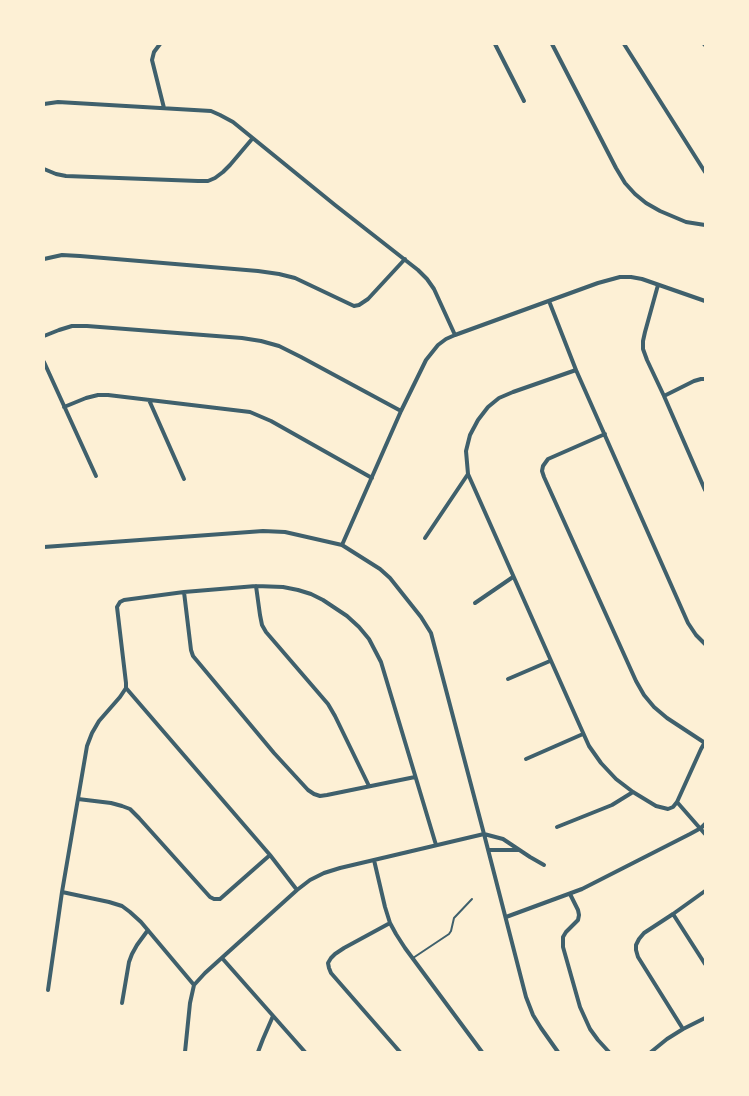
<!DOCTYPE html>
<style>
body{margin:0}
#map{position:relative;width:749px;height:1096px;overflow:hidden;background:#fdf0d5;font-family:"PT Sans Narrow",sans-serif}
canvas{display:block}
.frame{position:absolute;inset:0;border:45px solid #fdf0d5;pointer-events:none}
</style>
<div id="map">
<canvas width="749" height="1096"></canvas>
<div class="frame"></div>
</div>
<script>
const context = document.querySelector('canvas').getContext('2d');
context.lineJoin = 'round';
const poly = rows => new Path2D(rows.map(r => 'M' + r).join(''));
function strokePath(path, color, width, dash) { context.strokeStyle = color; context.lineWidth = width; context.lineCap = dash ? 'butt' : 'round'; context.setLineDash(dash || []); context.stroke(path); }
strokePath(poly([
 [413,958,449,934,451,931,454,918,472,899]
]), '#3f606c', 2);
strokePath(poly([
 [160,44,154,52,152,60,164,108],
 [495,44,524,101],
 [552,44,616,168,625,183,635,194,646,203,660,211,686,222,705,225],
 [624,44,705,172],
 [704,44,705,45],
 [44,104,58,102,211,111,220,115,233,122,335,205,418,270,427,279,434,289,455,335],
 [44,169,56,174,66,176,198,181,208,181,215,178,223,172,230,165,252,139],
 [44,259,62,255,80,256,258,271,279,274,295,278,354,306,359,305,368,299,405,259],
 [658,285,645,332,643,341,643,349,647,360,664,396,705,490],
 [549,301,576,370,688,623,696,635,705,644],
 [44,336,59,330,72,326,87,326,242,338,261,341,279,346,301,357,401,411],
 [44,362,96,476],
 [576,370,513,392,499,398,488,407,478,420,470,435,466,451,468,474,580,726,589,746,601,763,616,779,633,792,656,806,668,809,673,807,677,802,701,749,705,742],
 [664,396,694,381,701,379,705,379],
 [149,400,184,479],
 [64,407,86,398,98,395,108,395,250,412,271,421,372,478],
 [605,434,548,459,543,466,542,471,544,477,636,681,644,695,654,707,667,718,705,743],
 [425,538,468,474],
 [342,545,401,411,426,360,438,345,446,339,455,335,598,283,620,277,631,277,642,279,705,301],
 [44,547,263,531,285,532,342,545,380,569,390,578,421,617,431,633,484,834,526,997,533,1015,541,1028,558,1052],
 [256,586,260,615,262,625,266,632,328,704,335,716,369,786],
 [184,592,191,650,193,656,274,753,308,790,314,794,320,796,327,795,415,777],
 [475,603,513,577],
 [508,679,550,661],
 [526,759,583,734],
 [78,799,111,803,122,806,130,809,139,818,210,897,214,899,220,899,270,855],
 [677,802,705,834],
 [557,827,612,805,633,792],
 [488,850,518,850],
 [374,860,385,907,390,923,396,934,405,948,482,1052],
 [297,890,270,855,126,688,126,683,117,607,120,602,124,600,184,592,256,586,283,587,298,590,311,594,323,600,347,616,359,627,369,639,381,662,436,845],
 [62,892,109,902,122,906,130,912,141,922,194,985],
 [570,894,578,910,579,915,578,920,566,932,563,937,563,947,580,1007,590,1029,598,1040,609,1052],
 [673,914,705,964],
 [506,917,582,889,690,834,701,828,705,824],
 [390,923,344,948,335,954,331,958,328,963,329,968,331,973,400,1052],
 [222,958,305,1052],
 [48,990,62,892,87,746,92,733,99,721,120,697,126,688],
 [122,1003,129,962,132,954,137,945,148,930],
 [683,1029,638,957,636,950,636,945,639,939,644,933,673,914,705,891],
 [185,1052,190,1003,194,985,205,973,297,890,310,880,324,873,340,868,484,834,503,839,530,857,544,865],
 [258,1052,263,1039,273,1016],
 [651,1052,667,1039,683,1029,705,1018]
]), '#3f606c', 4);
</script>
